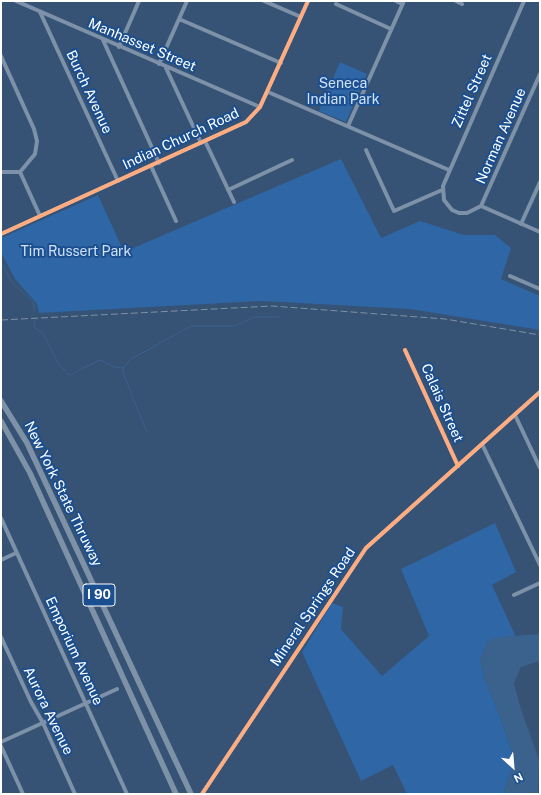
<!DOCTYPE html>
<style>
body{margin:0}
#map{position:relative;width:541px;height:795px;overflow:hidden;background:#365274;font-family:"Public Sans",sans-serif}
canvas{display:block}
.frame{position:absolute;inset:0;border:2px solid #fff;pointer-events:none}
.north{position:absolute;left:493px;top:747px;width:40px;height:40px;-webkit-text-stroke:3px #1b4f8f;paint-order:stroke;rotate:154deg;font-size:11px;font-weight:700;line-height:16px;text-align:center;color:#fff}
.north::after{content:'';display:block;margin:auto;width:14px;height:18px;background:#fff;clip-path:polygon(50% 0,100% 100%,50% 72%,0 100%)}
</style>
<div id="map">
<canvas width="541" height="795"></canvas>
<div class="frame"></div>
<div class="north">N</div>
</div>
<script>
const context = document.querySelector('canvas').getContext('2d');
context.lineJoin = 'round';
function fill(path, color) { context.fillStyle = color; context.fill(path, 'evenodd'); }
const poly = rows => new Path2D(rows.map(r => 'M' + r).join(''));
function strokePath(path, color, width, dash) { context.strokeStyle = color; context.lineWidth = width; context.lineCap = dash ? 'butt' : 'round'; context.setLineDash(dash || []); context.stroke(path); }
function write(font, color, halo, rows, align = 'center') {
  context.font = font + ' "Public Sans",sans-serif'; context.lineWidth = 4; context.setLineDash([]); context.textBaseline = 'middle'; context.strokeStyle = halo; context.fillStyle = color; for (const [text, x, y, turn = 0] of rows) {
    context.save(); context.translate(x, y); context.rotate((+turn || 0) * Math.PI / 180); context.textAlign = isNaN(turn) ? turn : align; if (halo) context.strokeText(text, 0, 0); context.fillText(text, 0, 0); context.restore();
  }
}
fill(poly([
 [340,62,367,74,346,122,319,111],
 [341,159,381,238,420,221,464,235,495,235,511,248,501,279,540,296,540,330,410,309,261,301,39,313,37,304,15,279,1,252,1,238,98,195,124,252],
 [495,523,516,572,492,585,516,637,498,637,480,660,485,679,502,722,515,761,503,794,407,794,393,765,361,781,302,652,332,603,343,607,341,629,382,676,429,636,401,569]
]), '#2f66a5');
fill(poly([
 [540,634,540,661,521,667,514,683,520,706,539,760,538,793,503,794,515,761,502,722,485,679,480,660,487,642,498,637]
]), '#3b618d');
strokePath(poly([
 [1,262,13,284,31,299,34,305,34,311],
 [34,320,35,328,43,333,58,363,68,374,72,375,77,371,100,360,115,367,123,368],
 [147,433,124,375,123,368,131,359,191,326,234,326,255,317,279,317]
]), '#3b618d', 1);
strokePath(poly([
 [16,1,260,107],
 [264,1,301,17],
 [396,1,402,4],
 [456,1,462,4],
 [336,4,391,29],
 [40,12,118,181],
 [179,19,281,63],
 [103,40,159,163],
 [119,47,139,1],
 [1,56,34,129,37,141,35,154,20,172],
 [159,64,187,1],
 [166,68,201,143],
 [268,92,449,170],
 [348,126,404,1],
 [205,141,234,202],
 [366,150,394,211,442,190],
 [151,166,176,221],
 [1,172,20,172],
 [20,172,40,216],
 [228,190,292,160],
 [481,206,467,213,459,213,452,210,444,200,443,186,524,1],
 [481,206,540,74],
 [481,206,540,232],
 [521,224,540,182],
 [1,234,246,122,260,107,308,1],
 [510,276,540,289],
 [405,350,458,466],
 [515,415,540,468],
 [482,444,540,565],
 [1,518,127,794],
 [1,560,16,553],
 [514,595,540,583],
 [1,637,31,702,43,723,75,794],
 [1,742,117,689],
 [1,746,23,794],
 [202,794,366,548,540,392]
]), '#7d92a8', 4);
strokePath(poly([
 [1,401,27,443,191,794],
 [1,421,30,473,176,794]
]), '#7e92a7', 5.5);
strokePath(poly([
 [1,320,272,306,445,319,540,335]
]), '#7e92a7', 1, [7, 3]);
strokePath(poly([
 [1,234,246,122,260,107,308,1],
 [405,350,458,466],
 [202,794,366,548,540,392]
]), '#ffac80', 4);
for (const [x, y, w] of [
 [99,595,32]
]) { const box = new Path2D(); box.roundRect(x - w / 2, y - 11, w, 22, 3); context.fillStyle = '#1b4f8f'; context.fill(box); strokePath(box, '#fff', 1); }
write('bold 13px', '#fff', null, [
 ["I 90",99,595]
]);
write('14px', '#fff', '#1b4f8f', [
 ["Manhasset Street",142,45,23],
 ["Zittel Street",472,91,-66],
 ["Burch Avenue",89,92,65],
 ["Norman Avenue",501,136,-66],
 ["Indian Church Road",181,139,-25],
 ["Calais Street",442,403,66],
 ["New York State Thruway",63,494,64],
 ["Mineral Springs Road",313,607,-56],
 ["Emporium Avenue",74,651,65],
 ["Aurora Avenue",48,711,64]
]);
write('14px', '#cfe3fa', '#1b4f8f', [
 ["Seneca",343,84],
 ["Indian Park",343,100],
 ["Tim Russert Park",76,252]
]);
</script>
